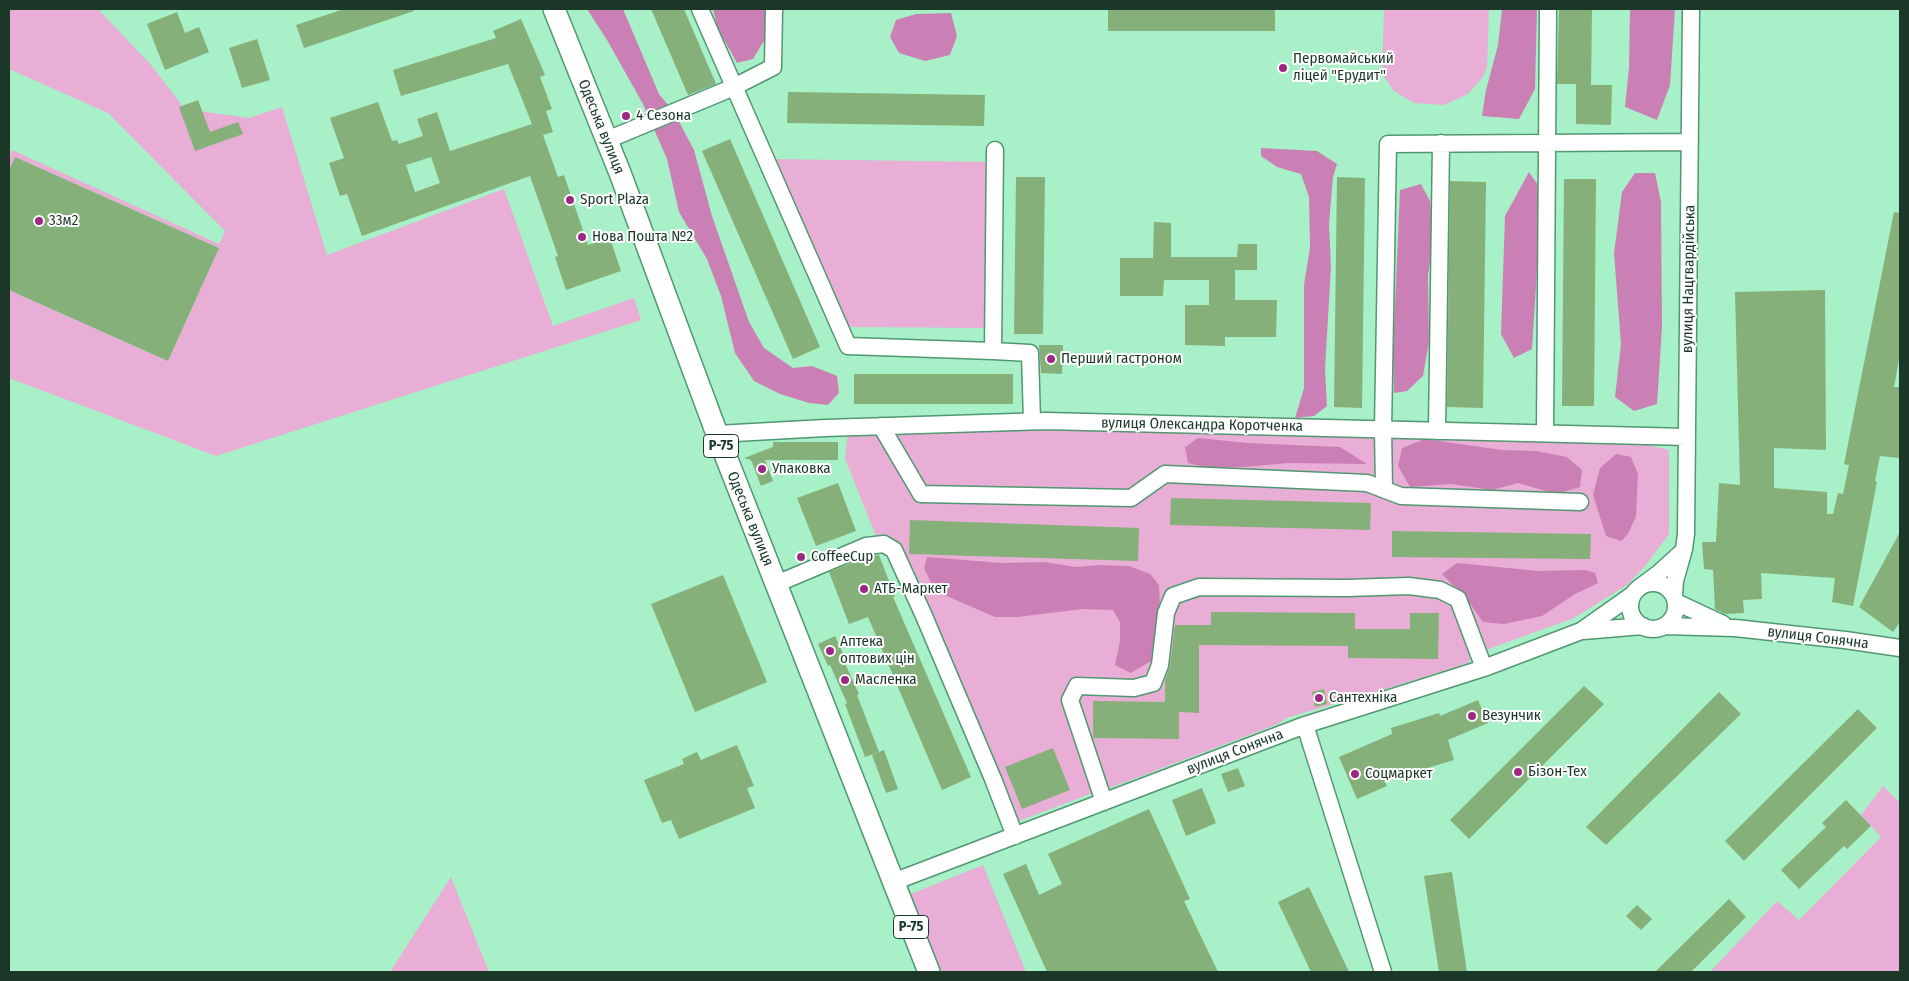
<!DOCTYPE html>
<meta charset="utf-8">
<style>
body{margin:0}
#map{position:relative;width:1909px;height:981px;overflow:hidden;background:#a8f0c7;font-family:"Fira Sans Condensed",sans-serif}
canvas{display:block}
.frame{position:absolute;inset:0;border:10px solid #1a3727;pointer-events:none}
</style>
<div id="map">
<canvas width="1909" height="981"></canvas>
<div class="frame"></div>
</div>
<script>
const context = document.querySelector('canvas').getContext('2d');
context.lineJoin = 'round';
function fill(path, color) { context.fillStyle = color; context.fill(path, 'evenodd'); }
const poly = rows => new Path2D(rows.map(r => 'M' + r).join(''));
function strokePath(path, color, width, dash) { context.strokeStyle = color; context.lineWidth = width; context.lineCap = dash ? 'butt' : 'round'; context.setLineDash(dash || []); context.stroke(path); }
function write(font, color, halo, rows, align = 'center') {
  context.font = font + ' "Fira Sans Condensed",sans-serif'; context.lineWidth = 4; context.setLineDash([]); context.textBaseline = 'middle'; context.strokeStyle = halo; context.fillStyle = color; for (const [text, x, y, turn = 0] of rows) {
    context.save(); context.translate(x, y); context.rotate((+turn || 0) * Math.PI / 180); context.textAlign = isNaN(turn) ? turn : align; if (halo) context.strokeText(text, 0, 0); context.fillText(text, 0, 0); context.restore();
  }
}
fill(poly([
 [9,9,98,9,151,65,185,109,249,118,282,107,327,255,504,189,553,326,634,298,641,320,216,456,9,378,9,290,168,361,219,248,15,157,9,170,9,158,12,150,219,244,225,231,108,113,9,69],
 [1384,9,1489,9,1487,68,1483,77,1468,94,1444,105,1414,103,1394,91,1382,74],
 [773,159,991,162,988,328,845,327],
 [1033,425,1374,437,1380,441,1377,476,1373,481,1166,471,1138,490,923,489,892,436,895,430],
 [879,431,918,496,1106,502,1165,479,1405,492,1389,485,1388,442,1395,436,1647,445,1669,450,1669,534,1646,565,1627,585,1574,618,1483,651,1465,607,1413,582,1173,596,1150,680,1076,683,1065,701,1095,792,1014,823,895,545,876,536,845,459,848,432],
 [1205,591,1440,594,1455,603,1472,656,1468,663,1382,690,1286,718,1278,724,1107,789,1075,699,1081,690,1154,687,1177,600],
 [1883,786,1900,803,1900,972,1710,972,1777,901,1799,920,1881,837,1861,815],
 [983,865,1026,972,937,972,906,896],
 [451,877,489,972,390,972]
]), '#e8aed5');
fill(poly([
 [587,9,623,9,659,94,674,112,694,150,712,216,749,322,764,348,793,368,812,366,837,376,839,393,828,405,809,403,780,394,754,381,735,353,721,296,707,259,679,212,667,159,643,104,607,40],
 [713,9,767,9,765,39,753,59,737,63,717,27],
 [1502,9,1537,9,1535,89,1519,119,1482,116,1486,90,1498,45],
 [1630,9,1675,9,1670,85,1657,120,1625,107,1629,68],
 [951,13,957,36,950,55,925,61,899,53,890,37,896,20,916,14],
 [1261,148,1317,151,1337,164,1333,177,1329,224,1331,267,1325,369,1327,406,1314,416,1295,418,1304,388,1304,285,1310,247,1309,197,1301,174,1277,167,1261,156],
 [1529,172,1542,191,1532,349,1514,358,1501,334,1505,216],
 [1635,173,1655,173,1661,202,1662,328,1657,404,1634,411,1615,397,1621,344,1614,253,1622,192],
 [1421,184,1430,201,1434,238,1428,275,1429,342,1423,376,1407,391,1394,393,1393,352,1400,190],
 [1198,438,1248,443,1340,447,1367,464,1288,463,1245,467,1205,467,1188,463,1185,447],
 [1425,439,1502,450,1536,451,1567,457,1582,470,1580,487,1556,494,1518,483,1492,490,1451,484,1410,487,1398,466,1402,448],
 [1616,454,1631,457,1638,474,1636,516,1628,534,1621,541,1606,536,1593,495,1600,468],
 [927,557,1002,563,1044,562,1076,567,1100,565,1129,566,1150,574,1159,585,1160,610,1151,661,1131,673,1115,665,1120,641,1120,622,1113,610,1083,609,1017,617,995,617,935,591,924,568],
 [1457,563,1539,571,1585,570,1595,573,1598,583,1575,594,1542,616,1504,624,1483,622,1469,602,1442,574]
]), '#cb80b5');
fill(poly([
 [344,9,413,9,414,11,304,48,296,25],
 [651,9,684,9,716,84,688,95],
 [1108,9,1275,9,1275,31,1108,31],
 [1559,9,1592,9,1591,85,1612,85,1611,125,1576,124,1576,84,1557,84],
 [177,12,185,33,199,27,209,52,165,70,147,24],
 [521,19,545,75,540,77,552,109,546,111,553,132,543,135,558,177,564,175,588,245,610,238,621,271,566,290,555,257,558,256,530,176,362,236,347,194,340,196,329,163,344,158,330,118,378,102,392,141,397,140,399,144,423,136,417,119,437,112,450,151,532,124,508,64,401,96,393,70,496,38,493,31],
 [431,157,440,183,415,192,406,165],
 [257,39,270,80,242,88,229,48],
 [788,92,985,95,984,126,787,123],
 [198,100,210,132,238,122,243,134,195,151,179,107],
 [730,139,820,347,793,359,702,151],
 [15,157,219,248,168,361,9,290,9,170],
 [1016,177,1045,177,1043,334,1014,334],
 [1337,177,1365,178,1362,408,1334,407],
 [1564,179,1596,179,1594,406,1562,406],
 [1450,181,1486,182,1483,408,1447,407],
 [1894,212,1900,213,1900,354,1894,387,1900,387,1900,458,1880,456,1875,481,1877,482,1853,606,1832,602,1835,578,1761,573,1762,599,1743,600,1744,613,1725,614,1715,609,1713,570,1704,569,1702,542,1716,542,1719,483,1740,485,1735,292,1825,290,1826,450,1774,448,1774,488,1827,492,1827,514,1833,514,1838,493,1843,494,1849,465,1844,464],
 [1154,222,1171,223,1171,257,1237,257,1238,244,1257,244,1257,270,1235,270,1235,300,1277,300,1276,337,1225,337,1225,346,1185,345,1185,305,1209,305,1209,280,1164,280,1163,296,1120,296,1120,258,1153,258],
 [1039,345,1063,345,1062,374,1041,373],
 [854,374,1013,374,1013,404,854,404],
 [773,442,838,442,838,460,765,460,773,481,761,486,751,460,744,458,773,447],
 [838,483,856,531,816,546,797,498],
 [1171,498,1371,503,1370,530,1170,525],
 [910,520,1139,528,1138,561,909,554],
 [1392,531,1591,534,1590,559,1392,557],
 [1900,532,1900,622,1893,632,1859,607],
 [879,555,895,597,893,597,971,777,942,790,868,617,849,624,829,572,869,556],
 [723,575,767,682,695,712,651,604],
 [1211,612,1355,613,1355,629,1410,629,1410,613,1439,613,1438,659,1348,658,1348,646,1199,645,1199,713,1179,712,1179,739,1093,738,1093,701,1165,702,1165,680,1170,666,1175,625,1211,625],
 [835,636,845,658,843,659,859,694,857,695,879,752,865,757,845,704,847,703,830,665,828,666,818,644],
 [1584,686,1604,704,1469,839,1450,820],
 [1324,689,1327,704,1315,707,1312,692],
 [1719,692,1741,714,1606,845,1586,827],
 [1478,700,1488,723,1448,740,1454,760,1384,781,1387,786,1357,799,1339,757,1392,734,1391,728,1439,713,1440,716],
 [1858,709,1877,728,1744,861,1725,841],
 [737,745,754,786,747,788,755,808,679,839,671,820,662,823,644,780,684,764,682,759,697,752,701,760],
 [1053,748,1070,790,1022,809,1005,767],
 [884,750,898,789,886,793,872,755],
 [1238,768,1245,786,1228,792,1221,774],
 [1202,788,1216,823,1186,836,1172,800],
 [1846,800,1871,826,1847,849,1844,846,1799,889,1781,870,1826,827,1822,823],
 [1149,809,1190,899,1184,901,1218,972,1047,972,1003,874,1026,864,1039,895,1062,884,1048,854],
 [1452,872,1467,972,1439,972,1424,876],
 [1309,887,1349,972,1311,972,1278,902],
 [1729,899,1746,917,1691,972,1655,972],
 [1637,905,1652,919,1641,930,1626,916]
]), '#85b079');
const minor = poly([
 [700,9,848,346,993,351],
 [607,140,734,87,773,67,774,9],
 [995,150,993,351,1030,353,1032,421],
 [881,426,921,494,1131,498,1165,474,1367,483,1401,496,1580,502],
 [1437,431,1441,143],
 [1545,433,1548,9],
 [717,434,825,428,1046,421,1687,437],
 [1384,488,1383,429,1388,144,1690,142],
 '1630 606a23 23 0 1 1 46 0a23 23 0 1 1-46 0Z',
 [776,584,866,546,884,544,894,550,924,616,993,779,1015,836],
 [1643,585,1659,573,1681,553],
 [1674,595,1675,581,1684,549,1686,534,1691,9],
 [1676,602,1723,624],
 [1664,626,1735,628,1845,640,1900,648],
 [1583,631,1643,626],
 [1305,725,1383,972],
 [1104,802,1070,700,1077,686,1134,688,1153,683,1160,665,1166,613,1173,596,1199,587,1347,588,1409,586,1440,590,1458,599,1484,668],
 [893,882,1305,725,1484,668,1581,631,1632,595]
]);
const major = poly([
 [554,9,620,173,717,434,929,972]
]);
strokePath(minor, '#519771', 19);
strokePath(major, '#519771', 24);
strokePath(minor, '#fff', 16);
strokePath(major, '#fff', 21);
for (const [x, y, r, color] of [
 [1283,68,5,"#9d2882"],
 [626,116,5,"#9d2882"],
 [570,200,5,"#9d2882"],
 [39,221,5,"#9d2882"],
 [582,237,5,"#9d2882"],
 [1051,359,5,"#9d2882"],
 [762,469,5,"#9d2882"],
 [801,557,5,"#9d2882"],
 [864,589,5,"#9d2882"],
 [830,651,5,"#9d2882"],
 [845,680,5,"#9d2882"],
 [1319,698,5,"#9d2882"],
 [1472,716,5,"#9d2882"],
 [1518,772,5,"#9d2882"],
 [1355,774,5,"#9d2882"]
]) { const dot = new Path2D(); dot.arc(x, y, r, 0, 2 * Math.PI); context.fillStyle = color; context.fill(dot); strokePath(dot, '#fefefe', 2); }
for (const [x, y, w] of [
 [721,446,35],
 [911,927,35]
]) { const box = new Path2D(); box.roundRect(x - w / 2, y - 11.5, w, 23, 4); context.fillStyle = '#fefefe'; context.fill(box); strokePath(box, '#1a3727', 1); }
write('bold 14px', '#1a3727', null, [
 ["Р-75",721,446],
 ["Р-75",911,927]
]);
write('15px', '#1a3727', '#fefefe', [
 ["Первомайський",1293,59],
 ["ліцей \"Ерудит\"",1293,76],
 ["4 Сезона",636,116],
 ["Sport Plaza",580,200],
 ["33м2",49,221],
 ["Нова Пошта №2",592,237],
 ["Перший гастроном",1061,359],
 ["Упаковка",772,469],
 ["CoffeeCup",811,557],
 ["АТБ-Маркет",874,589],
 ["Аптека",840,642],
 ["оптових цін",840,659],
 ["Масленка",855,680],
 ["Сантехніка",1329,698],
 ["Везунчик",1482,716],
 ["Бізон-Тех",1528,772],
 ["Соцмаркет",1365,774]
], 'left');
write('15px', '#1a3727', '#fefefe', [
 ["Одеська вулиця",601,127,68],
 ["вулиця Нацгвардійська",1689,279,-89],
 ["вулиця Олександра Коротченка",1202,425,1],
 ["Одеська вулиця",750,519,68],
 ["вулиця Сонячна",1818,638,7],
 ["вулиця Сонячна",1235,752,-21]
]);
</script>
